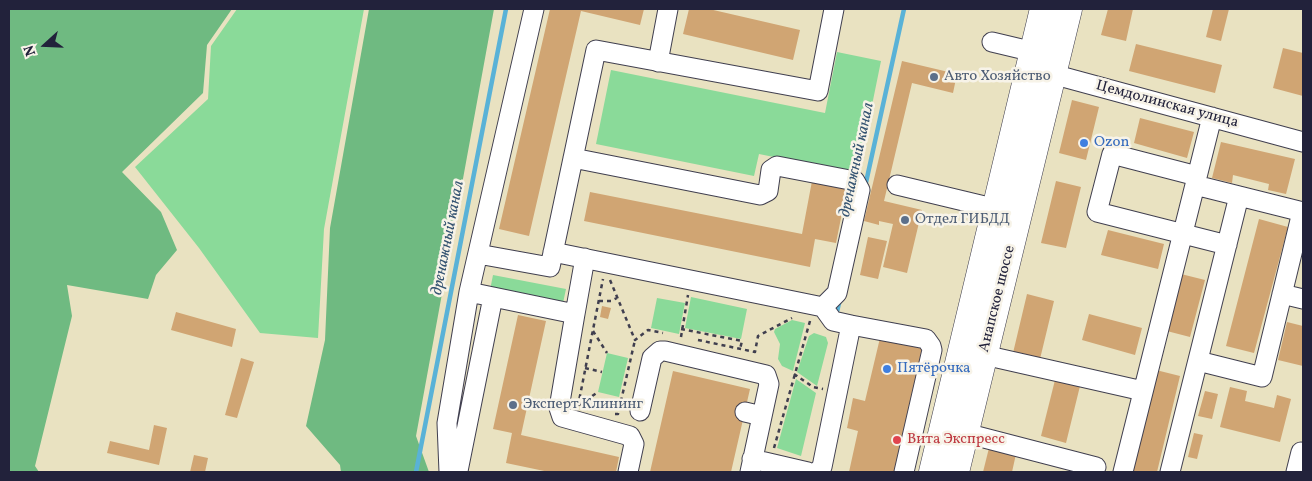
<!DOCTYPE html>
<meta charset="utf-8">
<style>
body{margin:0}
#map{position:relative;width:1312px;height:481px;overflow:hidden;background:#e9e2c1;font-family:Vollkorn,serif}
canvas{display:block}
.frame{position:absolute;inset:0;border:10px solid #22223b;pointer-events:none}
.north{position:absolute;left:20px;top:20px;width:50px;height:50px;-webkit-text-stroke:4px #f7f3e8;paint-order:stroke;rotate:250deg;font-size:14px;font-weight:700;line-height:20px;text-align:center;color:#22223b}
.north::after{content:'';display:block;margin:auto;width:18px;height:22px;background:#22223b;clip-path:polygon(50% 0,100% 100%,50% 72%,0 100%)}
</style>
<div id="map">
<canvas width="1312" height="481"></canvas>
<div class="frame"></div>
<div class="north">N</div>
</div>
<script>
const context = document.querySelector('canvas').getContext('2d');
context.lineJoin = 'round';
function fill(path, color) { context.fillStyle = color; context.fill(path, 'evenodd'); }
const poly = rows => new Path2D(rows.map(r => 'M' + r).join(''));
function strokePath(path, color, width, dash) { context.strokeStyle = color; context.lineWidth = width; context.lineCap = dash ? 'butt' : 'round'; context.setLineDash(dash || []); context.stroke(path); }
function write(font, color, halo, rows, align = 'center') {
  context.font = font + ' Vollkorn,serif'; context.lineWidth = 5; context.setLineDash([]); context.textBaseline = 'middle'; context.strokeStyle = halo; context.fillStyle = color; for (const [text, x, y, turn = 0] of rows) {
    context.save(); context.translate(x, y); context.rotate((+turn || 0) * Math.PI / 180); context.textAlign = isNaN(turn) ? turn : align; if (halo) context.strokeText(text, 0, 0); context.fillText(text, 0, 0); context.restore();
  }
}
fill(poly([
 [237,9,364,9,324,229,318,338,260,333,199,248,135,167,208,99,211,46],
 [837,52,881,61,858,174,759,154,754,176,596,144,611,70,825,113],
 [493,275,566,289,563,303,490,290],
 [691,297,747,309,741,339,685,328],
 [657,298,685,303,679,334,651,328],
 [792,320,805,323,793,371,782,366,778,359,780,344,774,332,775,329],
 [814,333,826,337,828,343,817,386,797,372,809,336],
 [607,353,628,358,619,397,598,392],
 [796,379,816,393,801,456,777,448]
]), '#8ada99');
fill(poly([
 [9,9,232,9,207,45,203,93,122,172,161,212,177,250,156,275,148,299,67,285,72,316,35,466,39,472,9,472],
 [369,9,494,9,416,436,429,472,341,472,340,465,306,426,325,340,330,228]
]), '#6fba81');
strokePath(poly([
 [865,187,904,9],
 [836,316,840,299],
 [416,472,506,9]
]), '#59b2d7', 4.5);
fill(poly([
 [550,9,644,9,640,25,581,11,529,236,499,229],
 [689,9,709,9,800,30,793,60,683,34],
 [1108,9,1133,9,1126,41,1101,35],
 [1213,9,1229,9,1221,41,1206,37],
 [1136,44,1222,65,1215,93,1129,71],
 [1283,48,1303,53,1303,96,1273,88],
 [902,61,957,74,953,93,912,83,884,201,922,210,907,273,883,267,893,224,879,221,879,225,864,221],
 [1072,100,1099,107,1086,160,1059,153],
 [1140,118,1194,132,1187,158,1134,143],
 [1221,142,1295,159,1286,194,1268,190,1269,184,1233,175,1232,183,1212,178],
 [812,181,847,188,836,243,815,239,810,267,584,221,590,192,802,234],
 [1056,181,1081,187,1066,248,1041,243],
 [1259,219,1288,227,1254,353,1226,346],
 [1108,230,1164,244,1158,269,1101,255],
 [868,237,887,241,878,279,860,275],
 [1177,273,1205,280,1190,337,1163,330],
 [1027,294,1054,301,1040,359,1013,353],
 [602,306,611,308,608,319,600,317],
 [176,312,236,329,232,347,171,330],
 [1089,314,1142,328,1135,355,1082,340],
 [518,315,546,321,521,435,619,457,616,472,549,472,506,463,512,433,493,429],
 [1287,322,1303,326,1303,366,1278,360],
 [880,338,922,348,894,472,849,472,858,431,847,428,853,398,865,401],
 [241,358,254,362,237,418,225,415],
 [1156,370,1180,376,1157,472,1131,472],
 [673,371,750,389,731,472,650,472],
 [1055,380,1080,386,1066,443,1041,436],
 [1230,387,1247,391,1245,401,1274,408,1277,395,1291,399,1280,442,1220,427],
 [1205,391,1218,394,1212,419,1198,416],
 [154,425,167,428,159,465,107,453,110,441,149,450],
 [1194,433,1203,435,1197,459,1188,457],
 [989,448,1016,454,1012,472,983,472],
 [194,455,208,458,205,472,190,472]
]), '#d0a573');
const minor = poly([
 [992,42,1034,52],
 [658,62,668,9],
 [1041,71,1303,142],
 [573,158,760,195,768,191,771,170,777,166,855,181,860,190,837,293,823,307],
 [1197,176,1112,154,1097,212,1227,245],
 [897,185,997,209],
 [1195,185,1303,212],
 [553,252,823,307,833,321,851,325],
 [478,254,550,267,596,50,818,91,834,9],
 [469,292,575,314,559,408,562,417,630,436,634,444,628,472],
 [1282,294,1303,299],
 [575,314,585,258],
 [984,355,1143,391],
 [1198,361,1262,377,1302,212],
 [640,411,652,358,660,351,665,351,766,375,769,384,750,472],
 [745,412,762,416],
 [965,433,1096,467],
 [752,459,808,472],
 [458,471,493,297],
 [449,472,447,423,469,292,534,9],
 [817,472,822,467,851,325,926,339,931,346,932,350,904,472],
 [1123,472,1212,117],
 [1170,472,1239,196],
 [1296,472,1301,452]
]);
const highway = poly([
 [933,472,1044,9],
 [955,472,1068,9]
]);
strokePath(minor, '#403f4f', 21);
strokePath(highway, '#403f4f', 29);
strokePath(poly([
 [610,280,635,340,648,330,663,333],
 [599,301,611,301,617,298],
 [681,329,742,341,740,349],
 [593,331,607,353],
 [681,337,688,295],
 [698,340,755,352,758,336,792,318],
 [585,368,602,372],
 [794,374,813,387,823,389],
 [579,405,598,392],
 [578,406,603,279],
 [615,414,618,414,635,340],
 [774,448,810,321]
]), '#403f4f', 2.5, [4, 4]);
strokePath(minor, '#fff', 19);
strokePath(highway, '#fff', 28);
for (const [x, y, r, color] of [
 [934,77,5,"#5c6f8a"],
 [1084,143,5,"#3f7fe0"],
 [905,220,5,"#5c6f8a"],
 [887,369,5,"#3f7fe0"],
 [513,405,5,"#5c6f8a"],
 [897,440,5,"#e0444e"]
]) { const dot = new Path2D(); dot.arc(x, y, r, 0, 2 * Math.PI); context.fillStyle = color; context.fill(dot); strokePath(dot, '#f7f3e8', 2); }
write('15px', '#4e5e75', '#f7f3e8', [
 ["Авто Хозяйство",944,77],
 ["Отдел ГИБДД",915,220],
 ["Эксперт Клининг",523,405]
], 'left');
write('15px', '#22223b', '#f7f3e8', [
 ["Цемдолинская улица",1167,105,15],
 ["Анапское шоссе",998,299,-76]
]);
write('15px', '#366cbe', '#f7f3e8', [
 ["Ozon",1094,143],
 ["Пятёрочка",897,369]
], 'left');
write('15px', '#be3a42', '#f7f3e8', [
 ["Вита Экспресс",907,440]
], 'left');
write('italic 16px', '#355472', '#f7f3e8', [
 ["дренажный канал",858,160,-78],
 ["дренажный канал",449,238,-79]
]);
</script>
